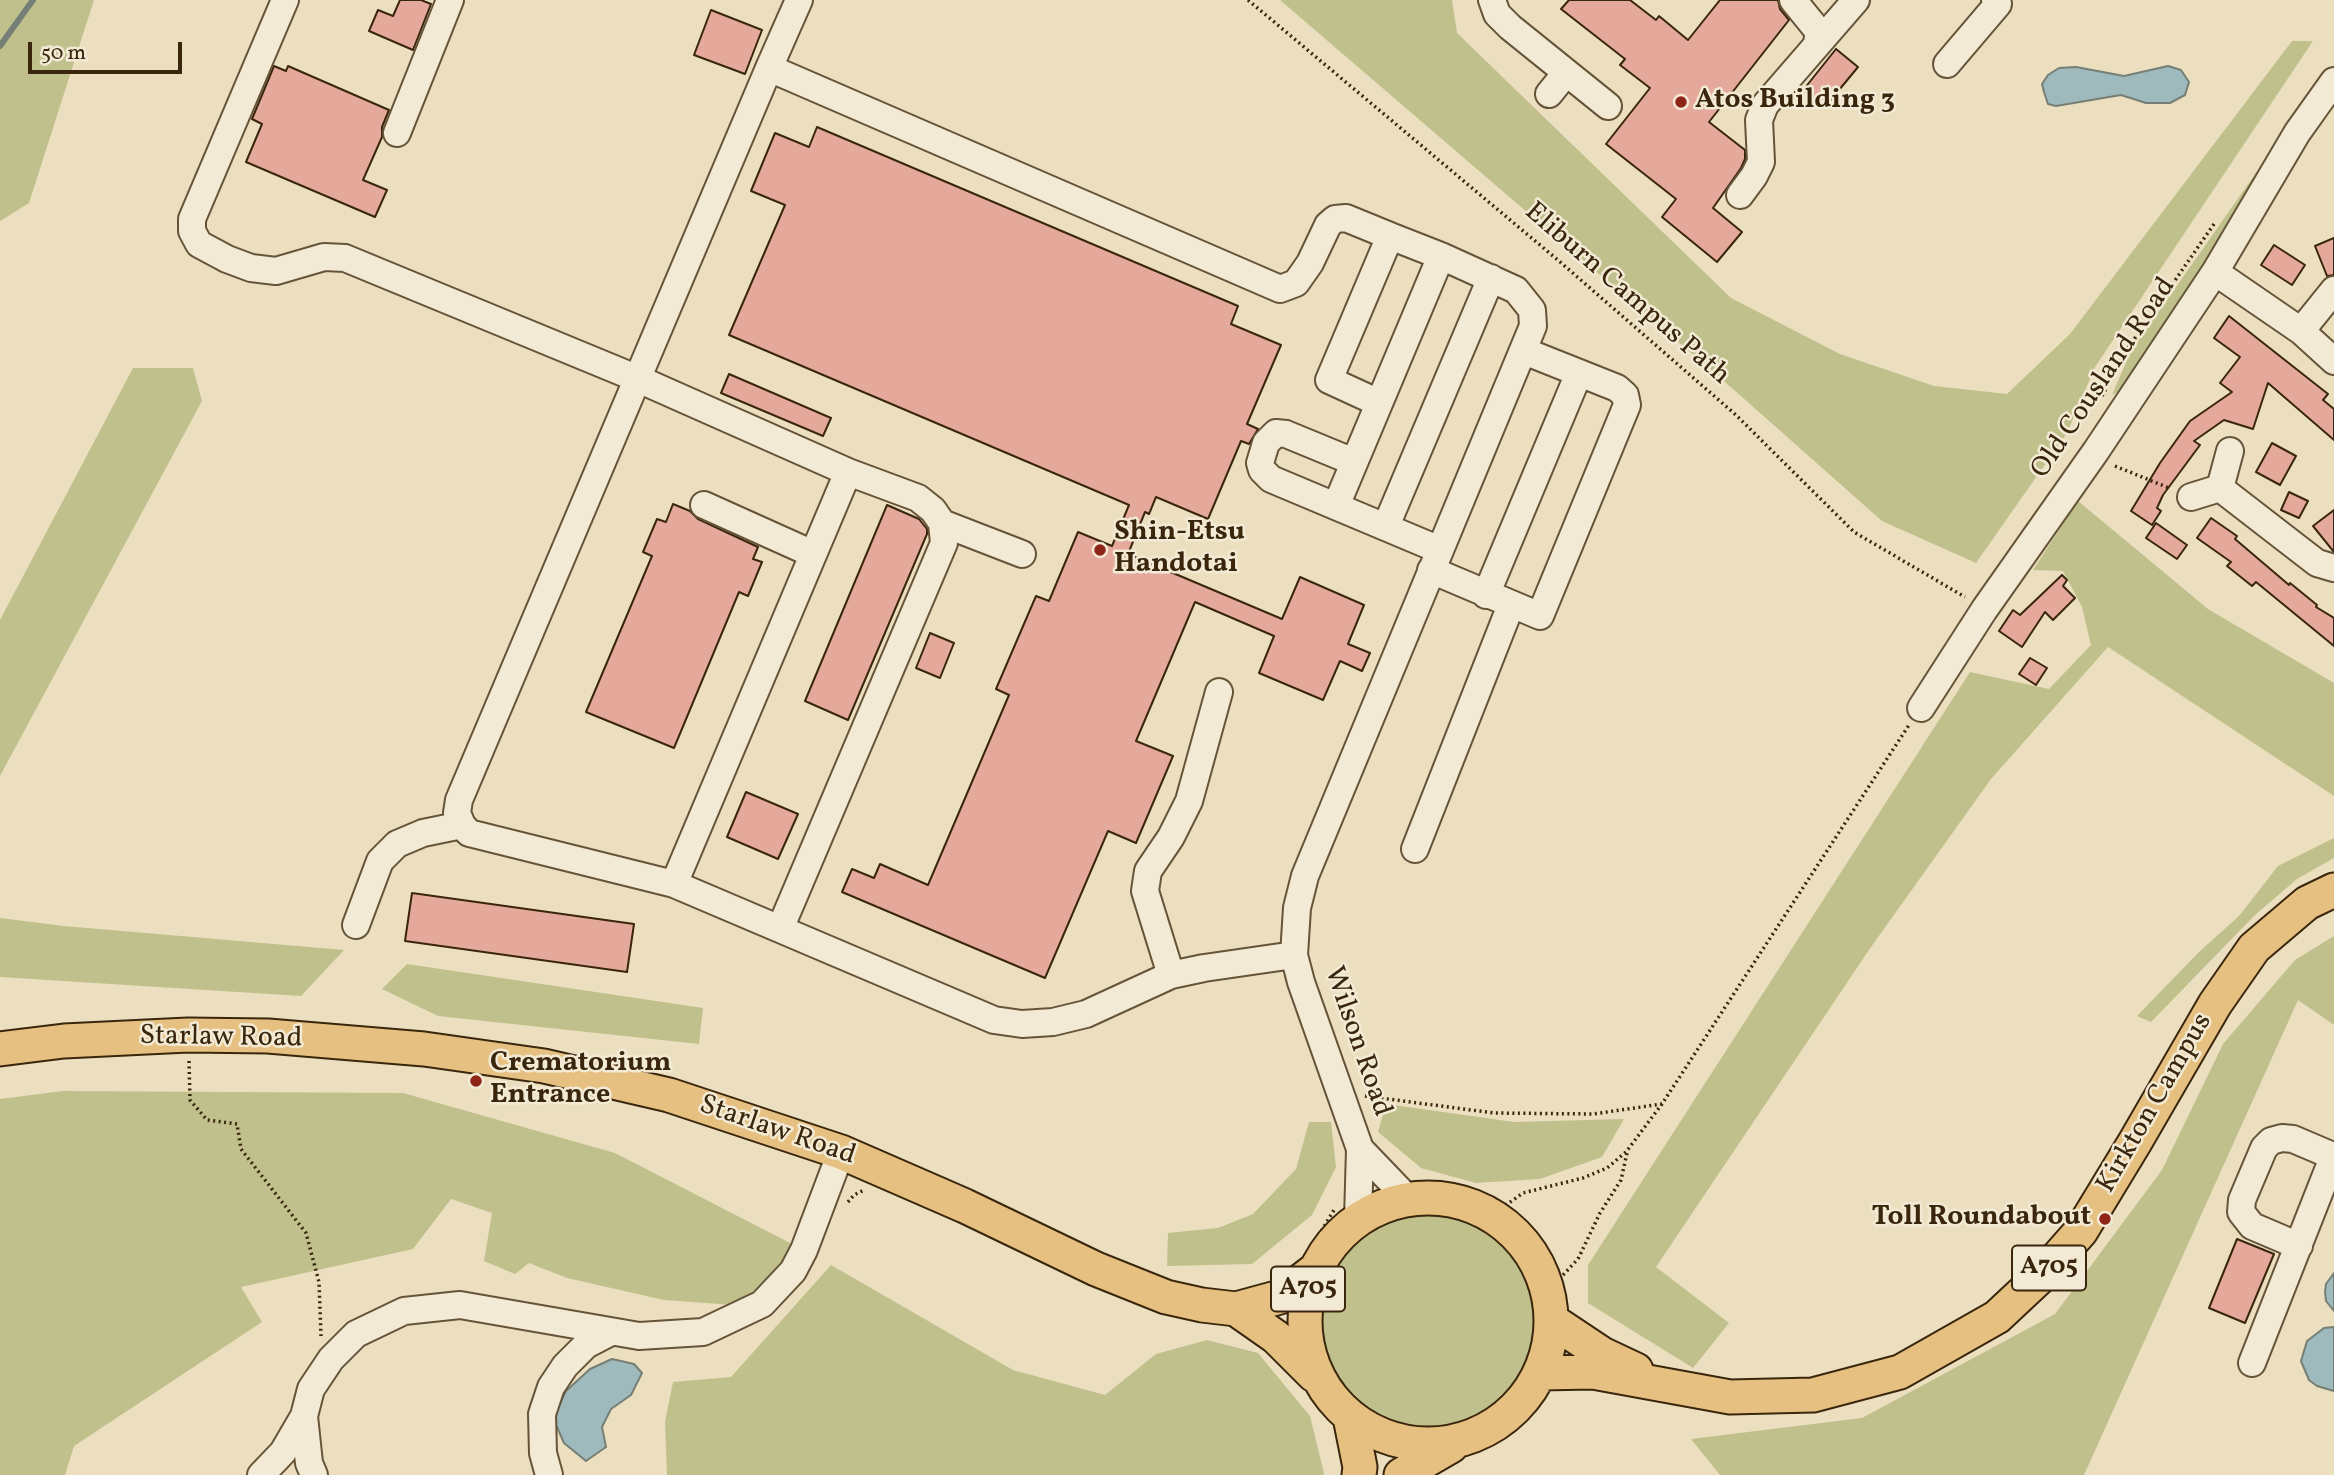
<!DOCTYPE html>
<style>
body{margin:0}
#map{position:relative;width:2334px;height:1475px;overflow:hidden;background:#ecdfbf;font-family:Vollkorn,serif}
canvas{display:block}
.scale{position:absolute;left:28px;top:42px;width:154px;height:32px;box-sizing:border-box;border:4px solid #39260c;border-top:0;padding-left:9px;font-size:21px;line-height:24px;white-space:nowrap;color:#39260c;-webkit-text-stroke:5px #f3ead5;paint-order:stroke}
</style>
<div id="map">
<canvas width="2334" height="1475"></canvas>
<div class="scale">50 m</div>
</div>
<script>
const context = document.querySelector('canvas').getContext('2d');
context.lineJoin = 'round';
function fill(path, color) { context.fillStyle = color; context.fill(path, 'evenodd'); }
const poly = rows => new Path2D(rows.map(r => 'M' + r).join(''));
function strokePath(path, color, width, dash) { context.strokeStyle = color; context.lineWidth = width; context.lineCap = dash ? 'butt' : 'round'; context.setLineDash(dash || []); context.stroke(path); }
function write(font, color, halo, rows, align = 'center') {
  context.font = font + ' Vollkorn,serif'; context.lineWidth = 5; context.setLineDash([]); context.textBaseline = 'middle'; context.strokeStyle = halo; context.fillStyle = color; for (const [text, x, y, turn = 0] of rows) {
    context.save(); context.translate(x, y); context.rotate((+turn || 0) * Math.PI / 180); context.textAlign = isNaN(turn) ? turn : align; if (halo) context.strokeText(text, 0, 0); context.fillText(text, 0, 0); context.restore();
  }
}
fill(poly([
 [0,0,94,0,29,203,0,221],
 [1280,0,1452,0,1457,33,1731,298,1840,354,1934,386,2007,394,2070,334,2292,41,2313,41,2095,367,2067,433,1976,563,1882,521,1733,389],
 [2311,94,2314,97,2124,388,2112,395,2130,353],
 [133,368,193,368,202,401,0,776,0,620],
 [2078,501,2208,609,2334,683,2334,796,2108,647,1991,779,1871,947,1656,1267,1729,1323,1693,1368,1588,1303,1588,1265,1970,672,2049,689,2091,645,2082,607,2063,571,2033,570],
 [2334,838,2334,858,2297,879,2255,915,2151,1022,2137,1016,2199,952,2239,916,2278,866],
 [0,918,64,926,344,950,301,996,0,977],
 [2334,936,2334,1025,2298,1000,2084,1475,1720,1475,1691,1439,1862,1418,2055,1314,2162,1170,2223,1044,2295,960],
 [407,964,703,1008,699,1044,438,1016,382,989],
 [63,1091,403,1093,615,1153,794,1245,776,1277,733,1305,664,1300,567,1278,529,1263,515,1274,484,1261,492,1213,451,1199,413,1249,241,1287,262,1322,74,1446,65,1475,0,1475,0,1099],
 [1386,1104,1514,1122,1624,1119,1602,1157,1540,1179,1476,1183,1421,1168,1378,1132],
 [1309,1122,1331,1122,1336,1167,1312,1215,1252,1264,1167,1266,1168,1233,1218,1228,1253,1214,1296,1169],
 '1318 1320a111 111 0 1 1 222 0a111 111 0 1 1-222 0Z',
 [831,1265,1013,1370,1105,1395,1156,1354,1207,1340,1258,1353,1310,1416,1324,1473,1323,1475,667,1475,665,1422,673,1382,731,1377]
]), '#bfc08c');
const water = poly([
 [2168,66,2181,70,2189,82,2185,95,2170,103,2146,103,2121,95,2056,106,2048,104,2044,92,2042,84,2048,75,2059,68,2076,67,2124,76,2168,66],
 [2334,1273,2334,1311,2326,1301,2325,1292,2326,1284,2334,1273],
 [2334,1327,2334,1391,2317,1386,2309,1380,2301,1361,2307,1341,2324,1328,2334,1327],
 [612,1359,634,1364,642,1373,631,1395,611,1409,602,1427,606,1447,586,1461,564,1443,553,1418,566,1391,590,1369,612,1359]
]);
fill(water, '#9ebabd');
strokePath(water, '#767f76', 2);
strokePath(poly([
 [0,46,33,0]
]), '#767f76', 6);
const building = poly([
 [400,0,421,0,431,4,413,50,369,31,378,10,393,16,400,0],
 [1569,0,1630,0,1656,20,1659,16,1688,40,1720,0,1778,0,1780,9,1789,20,1709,122,1745,150,1745,159,1741,168,1713,208,1742,232,1717,262,1662,217,1676,199,1606,144,1650,88,1620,65,1625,59,1561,9,1569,0],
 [711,10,762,30,745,74,694,55,711,10],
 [1836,49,1858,67,1825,107,1804,89,1836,49],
 [274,66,286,71,288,66,389,110,382,127,382,137,363,180,387,190,375,217,246,162,262,124,252,119,274,66],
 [817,127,1238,306,1231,324,1281,345,1247,424,1258,429,1249,444,1241,441,1208,519,1156,497,1149,514,1145,512,1128,554,1282,619,1300,577,1364,605,1348,644,1370,653,1362,671,1340,661,1323,700,1259,673,1274,636,1195,602,1136,741,1173,756,1136,843,1108,831,1045,978,842,892,852,869,874,878,880,864,928,885,1009,695,996,689,1036,596,1049,601,1078,532,1112,546,1129,505,729,335,785,205,751,191,775,133,809,147,817,127],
 [2334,238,2334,275,2327,276,2315,246,2334,238],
 [2274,245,2305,265,2292,285,2261,265,2274,245],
 [2229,316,2328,394,2323,400,2334,409,2334,440,2268,383,2253,429,2224,420,2194,441,2200,445,2163,495,2157,508,2161,511,2152,525,2131,511,2160,463,2190,421,2232,392,2220,383,2240,357,2214,338,2229,316],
 [729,374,831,418,823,436,721,393,729,374],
 [2272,443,2296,456,2280,485,2256,472,2272,443],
 [2289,492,2308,501,2299,518,2281,510,2289,492],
 [673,504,690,511,698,519,758,547,753,559,762,562,748,596,739,592,674,748,586,712,652,556,643,552,657,519,666,522,673,504],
 [887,505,919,519,927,529,927,534,848,720,805,701,887,505],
 [2334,510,2334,552,2313,526,2334,510],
 [2211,518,2237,536,2235,539,2289,585,2290,583,2317,605,2316,607,2334,618,2334,646,2256,582,2252,586,2227,566,2231,562,2197,538,2211,518],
 [2156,523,2187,545,2177,559,2146,538,2156,523],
 [2062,575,2067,580,2063,586,2075,598,2053,620,2045,612,2022,647,1999,631,2013,610,2020,615,2062,575],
 [930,633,954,643,940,678,916,668,930,633],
 [2030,658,2047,668,2036,685,2019,674,2030,658],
 [746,792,798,814,778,859,727,837,746,792],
 [412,893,634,924,627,972,405,941,412,893],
 [2237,1239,2274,1254,2245,1323,2209,1308,2237,1239]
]);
fill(building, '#e4a99b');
strokePath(building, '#39260c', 2);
const minor = poly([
 [285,0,192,219,192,231,199,244,227,259,251,268,276,271,324,257,345,258,636,378,848,472],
 [799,0,769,68,1280,289,1296,283,1310,263,1328,225,1335,219,1346,218,1390,236],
 [1492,0,1497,14,1510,27,1608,106],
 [1793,0,1819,32,1817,43],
 [1947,64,1998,4,1995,0],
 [769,68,459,800,457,813,462,825,469,833,674,884,994,1020,1022,1024,1053,1022,1086,1014,1171,975,1204,968,1294,955,1297,908,1305,876,1533,326,1532,310,1516,290,1441,256,1336,506],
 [1549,94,1566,73],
 [397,133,450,0],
 [1740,195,1754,176,1761,162,1759,120,1765,105,1856,0],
 [2215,272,2301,331,2334,361],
 [2301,331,2334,290],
 [1379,403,1329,380,1390,236,1441,256],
 [2230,451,2220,488,2317,563,2334,568],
 [1354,462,1286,434,1276,433,1266,443,1260,463,1262,470,1271,479,1440,550],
 [2191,497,2220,488],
 [704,505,813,554],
 [1386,526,1491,278],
 [1431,570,1540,616,1627,405,1625,395,1617,388,1524,351],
 [1486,595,1579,373],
 [1921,708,1984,610,2096,451,2215,272,2297,133,2334,81],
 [1415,849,1511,605],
 [674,884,848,472,918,498,933,510,942,523],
 [356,925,380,861,397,844,423,833,462,825],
 [780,929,944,543,942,523,1022,554],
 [1294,955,1301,982,1360,1149],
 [1171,975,1145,891,1148,871,1171,837,1189,801,1219,692],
 [1358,1219,1360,1149,1408,1199],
 [2299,1246,2252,1226,2241,1212,2242,1200,2264,1148,2271,1141,2282,1138,2293,1139,2333,1156],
 [2252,1363,2334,1155],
 [304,1416,309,1463,314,1475],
 [261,1475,283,1452,304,1416,311,1389,331,1359,356,1334,404,1311,460,1305,639,1336,703,1332,762,1304,793,1271,804,1250,841,1152],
 [549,1475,543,1453,542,1414,551,1387,565,1366,586,1345,611,1332]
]);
const major = poly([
 [0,1049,64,1041,188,1035,268,1036,424,1049,544,1066,669,1095,841,1152,965,1206,1096,1269,1166,1297,1202,1305,1236,1309,1280,1297,1315,1270],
 '1305 1321a123 123 0 1 1 246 0a123 123 0 1 1-246 0Z',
 [1236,1309,1276,1337,1314,1375],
 [1551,1320,1602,1354,1636,1370],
 [1540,1373,1593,1372,1730,1397,1813,1395,1900,1372,1997,1317,2044,1273,2081,1231,2135,1142,2215,1004,2254,948,2307,903,2334,890],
 [1350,1417,1360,1467,1359,1475],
 [1401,1475,1451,1446]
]);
strokePath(minor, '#665439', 30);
strokePath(major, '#39260c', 37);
strokePath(poly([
 [1248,0,1559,261,1736,415,1854,532,1965,597],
 [2102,396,2126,351,2214,224],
 [2115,466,2169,488],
 [189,1061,190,1100,207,1120,237,1124,241,1149,306,1233,319,1282,321,1336],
 [1365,1096,1494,1113,1593,1114,1662,1104],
 [848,1202,854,1195,864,1190],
 [1492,1215,1523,1193,1583,1178,1607,1168,1626,1152,1662,1104,1909,725],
 [1313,1245,1334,1210],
 [1548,1291,1578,1259,1600,1213,1621,1180,1627,1153]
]), '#39260c', 3.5, [2, 3.5]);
strokePath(minor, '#f3ead5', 26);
strokePath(major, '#e6c080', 33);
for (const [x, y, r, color] of [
 [1681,102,7,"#8f2418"],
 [1100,550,7,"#8f2418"],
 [476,1081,7,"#8f2418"],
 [2105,1219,7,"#8f2418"]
]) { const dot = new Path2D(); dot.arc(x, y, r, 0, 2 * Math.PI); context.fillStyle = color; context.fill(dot); strokePath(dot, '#f3ead5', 2.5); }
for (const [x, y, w] of [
 [2049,1268,74],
 [1308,1289,74]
]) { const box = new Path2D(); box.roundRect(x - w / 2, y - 22.5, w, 45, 5); context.fillStyle = '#f3ead5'; context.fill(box); strokePath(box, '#39260c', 2); }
write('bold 26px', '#39260c', null, [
 ["A705",2049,1268],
 ["A705",1308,1289]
]);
write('bold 28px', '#39260c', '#f3ead5', [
 ["Atos Building 3",1695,102],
 ["Shin-Etsu",1114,534],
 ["Handotai",1114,566],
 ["Crematorium",490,1065],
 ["Entrance",490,1097],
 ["Toll Roundabout",2091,1219,"right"]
], 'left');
write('28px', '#39260c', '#f3ead5', [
 ["Eliburn Campus Path",1626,295,41],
 ["Old Cousland Road",2105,379,-56],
 ["Starlaw Road",221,1039,1],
 ["Wilson Road",1356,1042,71],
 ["Kirkton Campus",2156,1104,-60],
 ["Starlaw Road",777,1132,19]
]);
</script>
